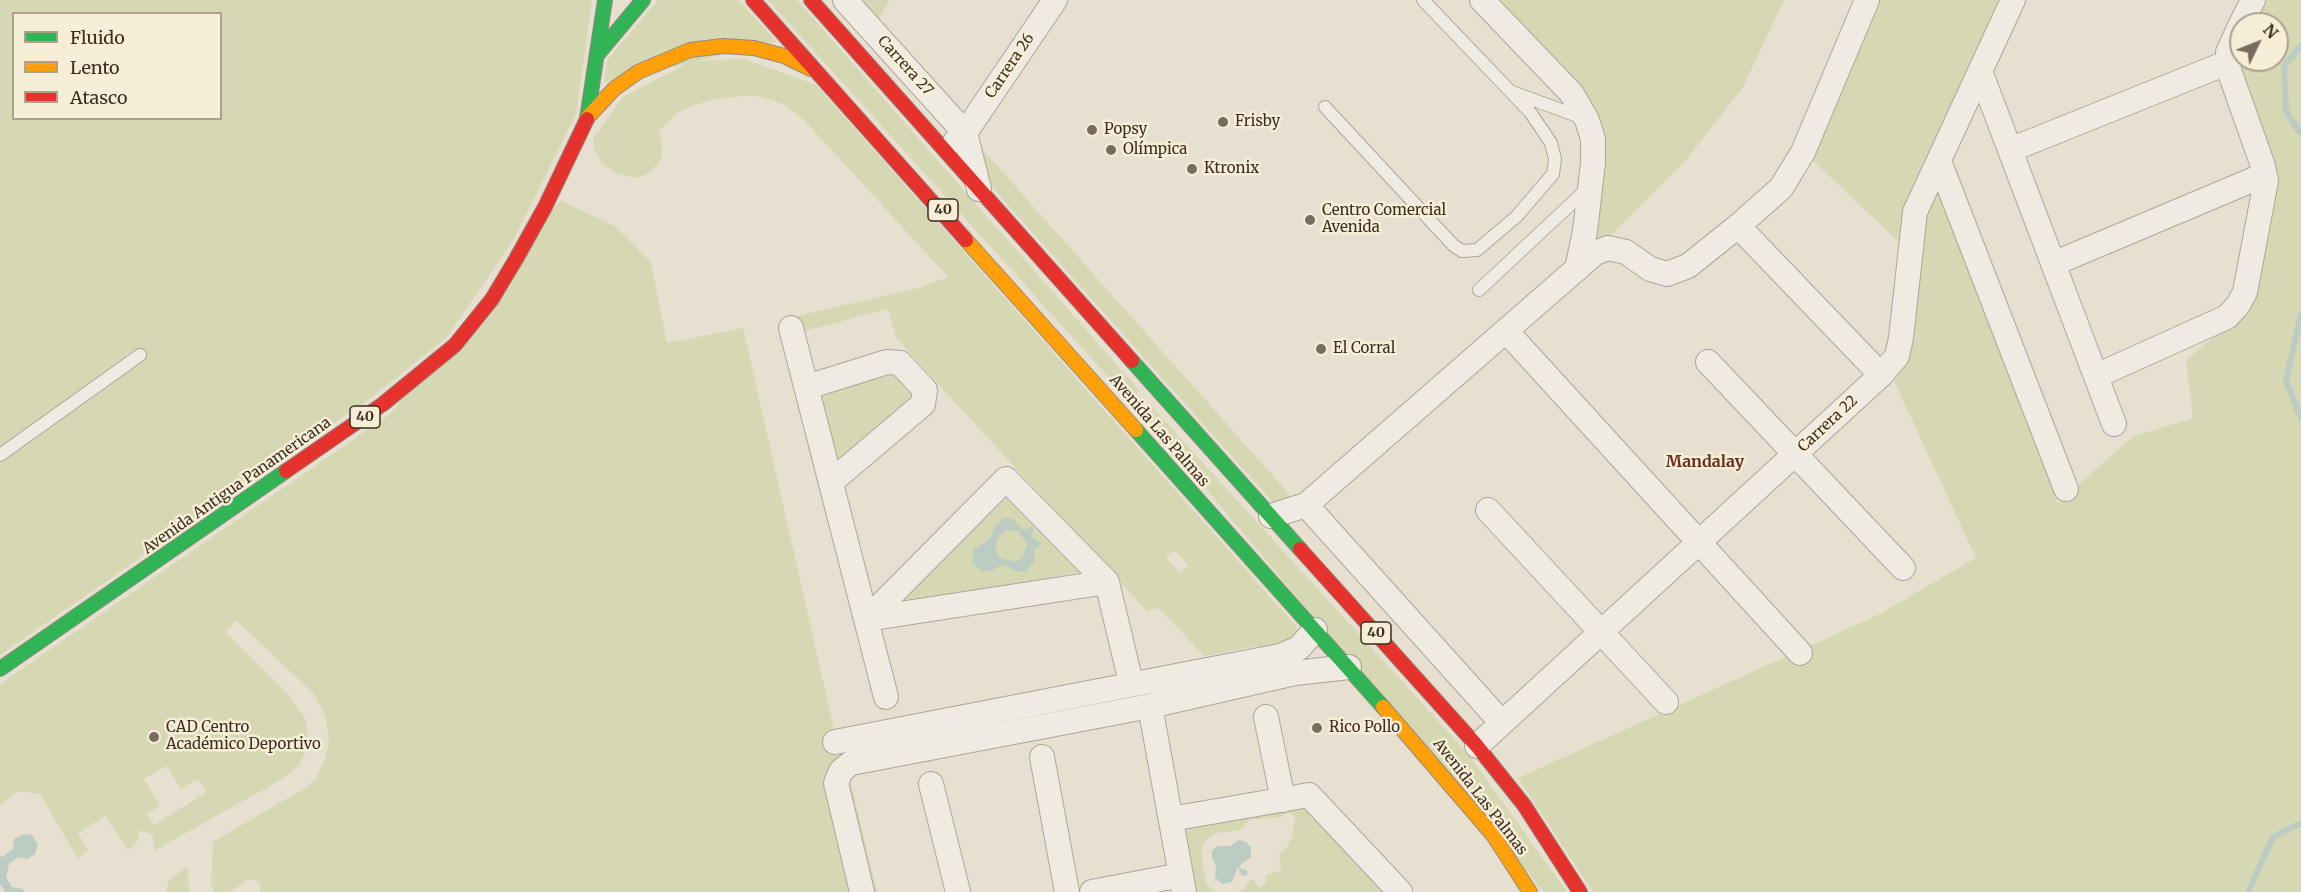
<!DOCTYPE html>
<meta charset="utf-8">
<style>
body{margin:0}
#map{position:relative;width:2301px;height:892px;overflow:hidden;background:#e7e0d1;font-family:Merriweather,serif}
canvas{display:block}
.legend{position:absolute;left:12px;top:12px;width:210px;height:108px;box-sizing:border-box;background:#f7eed8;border:2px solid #ada18e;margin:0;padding:8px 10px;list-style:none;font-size:18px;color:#3d2e20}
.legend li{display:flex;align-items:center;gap:12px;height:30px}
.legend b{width:30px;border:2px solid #ada18e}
.north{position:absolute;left:2229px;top:12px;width:60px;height:60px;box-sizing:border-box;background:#f7eed8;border:2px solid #ada18e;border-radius:50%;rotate:47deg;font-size:16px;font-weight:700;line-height:24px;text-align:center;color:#3d2e20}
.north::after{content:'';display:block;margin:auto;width:21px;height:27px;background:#786c5e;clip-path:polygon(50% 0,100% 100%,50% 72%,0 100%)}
</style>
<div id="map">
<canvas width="2301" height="892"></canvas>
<ul class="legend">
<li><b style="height:8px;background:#30b455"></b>Fluido</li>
<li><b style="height:8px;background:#ff9f0a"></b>Lento</li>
<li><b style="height:8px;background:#e5322d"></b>Atasco</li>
</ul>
<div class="north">N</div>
</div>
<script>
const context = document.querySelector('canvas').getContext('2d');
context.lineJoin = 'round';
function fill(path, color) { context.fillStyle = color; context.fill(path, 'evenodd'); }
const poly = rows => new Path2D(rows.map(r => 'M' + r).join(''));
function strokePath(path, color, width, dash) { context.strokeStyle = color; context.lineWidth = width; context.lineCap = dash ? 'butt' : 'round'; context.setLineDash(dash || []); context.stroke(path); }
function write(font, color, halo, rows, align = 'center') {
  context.font = font + ' Merriweather,serif'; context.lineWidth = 5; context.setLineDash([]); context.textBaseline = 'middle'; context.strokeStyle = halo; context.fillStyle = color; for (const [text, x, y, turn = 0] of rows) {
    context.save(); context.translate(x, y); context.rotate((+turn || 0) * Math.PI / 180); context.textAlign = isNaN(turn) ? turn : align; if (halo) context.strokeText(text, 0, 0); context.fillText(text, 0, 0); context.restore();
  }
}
fill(poly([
 [0,0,592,0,576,114,514,239,447,337,376,394,0,655],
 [14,14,220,14,220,118,14,118],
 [658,0,738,0,777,42,604,83,608,59],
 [768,0,797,0,1139,390,1136,397,1129,400],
 [855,0,890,0,876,23],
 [1492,0,1784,0,1743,87,1687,159,1605,241,1592,246,1600,140],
 [1876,0,2005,0,1903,246,1809,157],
 [2260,0,2301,0,2301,892,1593,892,1518,778,1878,615,1976,558,1895,383,1921,215,1938,180,2058,503,2132,437,2193,418,2186,360,2241,314,2273,182,2238,71,2241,38,2241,60,2277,60,2277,24,2248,24],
 [742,58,816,85,1301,632,1293,643,1263,651,1257,646,1204,656,1159,608,1147,611,896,338,888,309,801,332,797,316,918,288,948,277,805,121,784,104,754,95,714,99,689,107,675,114,659,132,662,143,662,158,649,173,637,178,618,174,603,165,594,150,593,138,623,97,690,62],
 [1174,550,1188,565,1180,573,1166,558],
 [976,142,1298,504,1278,508,992,187],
 [561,200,616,227,651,263,667,343,743,328,835,734,850,779,877,892,260,892,260,884,255,880,250,879,228,892,214,892,211,884,213,842,305,788,315,779,324,761,329,743,326,717,314,694,236,620,226,633,289,695,306,720,308,747,299,765,284,778,154,851,153,835,140,830,136,844,128,850,105,816,78,833,88,850,78,859,40,794,19,791,0,804,0,684,390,414],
 [167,766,181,789,198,779,207,792,154,825,147,814,160,806,144,779],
 [894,368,915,393,835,465,818,393],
 [1153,408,1469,755,1567,892,1544,892,1144,415,1150,409],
 [1008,497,1080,572,891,607],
 [1307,802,1390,892,1238,892,1244,889,1246,884,1252,879,1260,888,1267,881,1265,876,1281,870,1279,854,1287,847,1292,836,1295,816,1286,812,1282,817,1249,820,1241,830,1217,833,1210,836,1205,841,1201,854,1206,883,1215,892,1190,892,1178,825],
 [188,866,189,892,166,892,169,880]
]), '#d6d7b3');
fill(poly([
 [1004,518,1013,519,1023,530,1033,527,1034,530,1031,537,1041,543,1039,547,1034,549,1035,561,1026,571,1017,572,1003,564,991,571,982,571,972,562,974,549,989,540,996,524],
 [1009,530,1019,532,1027,544,1023,557,1015,562,1000,558,995,549,997,539,1004,531],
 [23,834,32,835,38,844,35,854,28,859,18,857,9,864,6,877,12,887,23,889,24,892,5,892,0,884,0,856,3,857,13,849,14,839],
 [1239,840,1246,842,1251,847,1251,857,1239,866,1242,869,1247,870,1248,875,1242,876,1238,867,1232,882,1222,884,1215,877,1216,866,1212,858,1212,851,1217,846,1230,846]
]), '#bcccc2');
strokePath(poly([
 [2301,46,2284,66,2286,111,2301,134],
 [2301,314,2286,381,2301,418],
 [2248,892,2273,837,2301,823]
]), '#bcccc2', 6);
const lane = poly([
 [1512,92,1583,118],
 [1325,107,1454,246,1462,251,1477,250,1516,217,1553,174,1555,159,1551,143,1530,112,1423,0],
 [1479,290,1587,189],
 [0,455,140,355]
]);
const street = poly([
 [845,0,965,133,979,189],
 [1482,0,1572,94,1587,120,1593,139,1593,163,1585,231,1577,269],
 [2241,24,2253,0],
 [1980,71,2114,424],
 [955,142,965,133,1055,0],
 [2010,150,2229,62],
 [1939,161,2066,489],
 [1738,226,1881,375],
 [2053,264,2264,175],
 [791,328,886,697],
 [1507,332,1800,653],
 [1708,362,1903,568],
 [2096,376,2227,317,2238,305,2245,292,2266,181,2263,166,2229,70,2228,52,2241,24],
 [807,387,887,362,900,363,925,390,923,404,831,482],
 [1306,505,1502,723],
 [1488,510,1666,702],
 [1271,516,1306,505,1595,253,1608,248,1626,252,1650,269,1667,274,1688,266,1738,226,1781,188,1803,152,1867,0],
 [867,619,1006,479,1107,582,1131,683],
 [867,619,1107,582],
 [1150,706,1184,892],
 [1266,717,1283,800],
 [835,742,1280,656,1299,648,1315,630],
 [1477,746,1881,375,1897,356,1901,338,1915,212,2013,0],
 [1042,757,1067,892],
 [931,784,958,892],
 [1171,819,1309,795,1400,892],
 [862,892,836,783,841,771,851,763,1150,706,1295,673,1349,667],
 [1092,892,1181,875]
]);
const fast = poly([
 [597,55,643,0],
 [587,119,605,0],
 [1132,361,1300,549],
 [1136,430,1383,707],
 [0,669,286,471]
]);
const slow = poly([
 [587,118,614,89,638,72,690,50,723,46,754,48,784,56,811,69],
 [966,240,1136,430],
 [1383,707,1493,835,1530,892]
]);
const jam = poly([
 [753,0,966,240],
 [811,0,1132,361],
 [286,471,383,404,455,345,492,299,516,259,545,207,587,119],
 [1300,549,1477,746,1524,805,1580,892]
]);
strokePath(lane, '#ada599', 14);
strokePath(street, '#ada599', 26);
strokePath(fast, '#928b80', 16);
strokePath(slow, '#928b80', 16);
strokePath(jam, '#928b80', 16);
strokePath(lane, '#efebe3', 12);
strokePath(street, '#efebe3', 24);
strokePath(fast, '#30b455', 14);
strokePath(slow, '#ff9f0a', 14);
strokePath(jam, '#e5322d', 14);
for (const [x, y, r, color] of [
 [1223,122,6,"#786c5e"],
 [1092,130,6,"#786c5e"],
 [1111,150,6,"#786c5e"],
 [1192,169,6,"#786c5e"],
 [1310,220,6,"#786c5e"],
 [1321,349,6,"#786c5e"],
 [1317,728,6,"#786c5e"],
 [154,737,6,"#786c5e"]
]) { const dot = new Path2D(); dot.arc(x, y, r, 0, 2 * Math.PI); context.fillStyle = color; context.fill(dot); strokePath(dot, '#f7eed8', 2); }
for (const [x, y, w] of [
 [943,210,30],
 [365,417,30],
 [1376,633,30]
]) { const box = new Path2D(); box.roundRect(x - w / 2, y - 11, w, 22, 4.5); context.fillStyle = '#f7eed8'; context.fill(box); strokePath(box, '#3d2e20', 1.5); }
write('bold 14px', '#3d2e20', null, [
 ["40",943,210],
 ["40",365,417],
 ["40",1376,633]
]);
write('15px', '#3d2e20', '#f7eed8', [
 ["Carrera 27",905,66,48],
 ["Carrera 26",1010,66,-56],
 ["Carrera 22",1828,424,-43],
 ["Avenida Las Palmas",1159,431,49],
 ["Avenida Antigua Panamericana",237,486,-35],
 ["Avenida Las Palmas",1480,797,52]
]);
write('15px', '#3d2e20', '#f7eed8', [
 ["Frisby",1235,122],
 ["Popsy",1104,130],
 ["Olímpica",1123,150],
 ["Ktronix",1204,169],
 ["Centro Comercial",1322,211],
 ["Avenida",1322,228],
 ["El Corral",1333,349],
 ["CAD Centro",166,728],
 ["Académico Deportivo",166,745],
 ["Rico Pollo",1329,728]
], 'left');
write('bold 16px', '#6b2e1e', '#f7eed8', [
 ["Mandalay",1705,462]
]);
</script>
